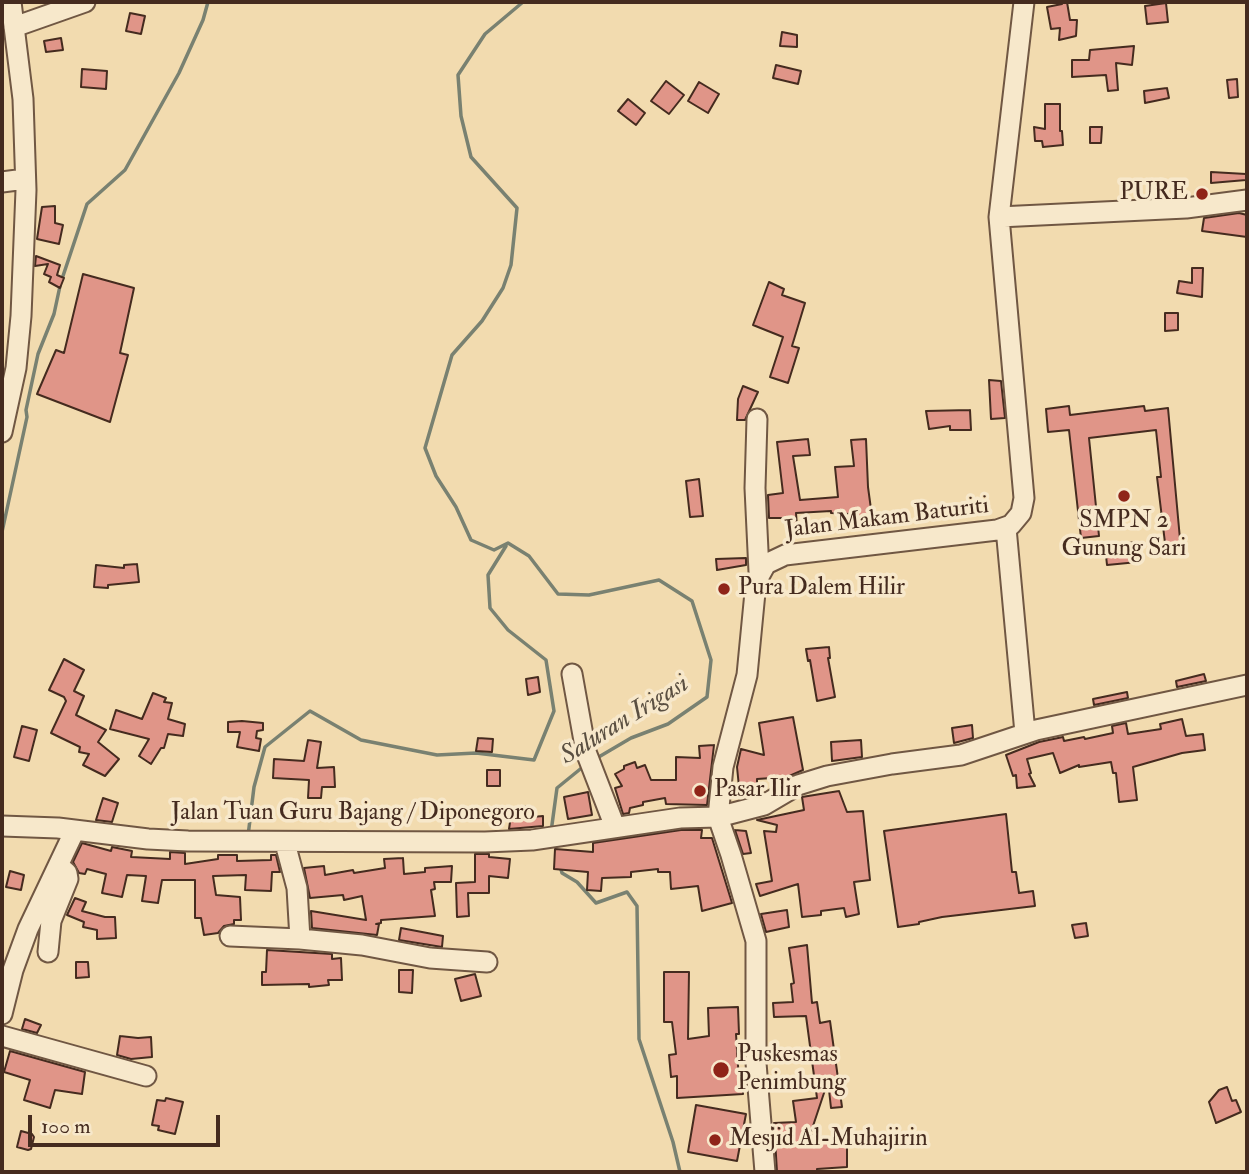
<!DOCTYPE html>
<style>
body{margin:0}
#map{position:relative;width:1249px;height:1174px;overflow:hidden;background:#f2dbaf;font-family:"IM FELL Double Pica",serif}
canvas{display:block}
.frame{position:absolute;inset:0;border:4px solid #452b1f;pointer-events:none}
.scale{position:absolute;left:28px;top:1115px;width:192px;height:32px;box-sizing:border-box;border:4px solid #452b1f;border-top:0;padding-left:9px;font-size:21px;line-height:24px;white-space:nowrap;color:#452b1f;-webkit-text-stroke:5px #f7e8cb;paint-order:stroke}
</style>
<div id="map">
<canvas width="1249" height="1174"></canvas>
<div class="frame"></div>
<div class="scale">100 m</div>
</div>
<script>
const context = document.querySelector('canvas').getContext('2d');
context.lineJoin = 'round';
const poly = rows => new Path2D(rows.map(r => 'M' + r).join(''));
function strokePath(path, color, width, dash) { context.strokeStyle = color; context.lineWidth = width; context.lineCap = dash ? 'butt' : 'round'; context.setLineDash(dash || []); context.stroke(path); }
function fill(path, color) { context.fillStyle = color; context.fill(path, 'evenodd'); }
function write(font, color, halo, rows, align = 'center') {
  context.font = font + ' "IM FELL Double Pica",serif'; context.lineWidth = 7; context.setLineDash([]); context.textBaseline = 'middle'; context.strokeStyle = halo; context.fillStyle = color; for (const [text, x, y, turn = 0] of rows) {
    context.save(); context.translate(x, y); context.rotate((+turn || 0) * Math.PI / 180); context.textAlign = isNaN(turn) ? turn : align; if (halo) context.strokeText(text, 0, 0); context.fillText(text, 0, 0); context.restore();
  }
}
strokePath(poly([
 [523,2,485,34,458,75,461,116,471,157,517,208,511,265,503,288,482,321,452,355,425,448,436,476,456,507,471,540,494,550,508,543,529,556,558,594,589,595,659,580,692,601,711,660,707,697,668,724,631,738,597,758],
 [62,279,87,204,125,170,179,73,203,20,208,2],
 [2,532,27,417,26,410,38,354,54,314,60,286],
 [551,832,557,788,584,766],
 [248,836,254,787,265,747,310,711,361,740,437,755,476,753,534,760,554,711,546,660,508,630,490,608,488,575,506,546],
 [560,866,562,873,577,882,596,903,627,892,637,906,639,1039,673,1142,680,1172]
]), '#798171', 3.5);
const building = poly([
 [1063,2,1067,2,1070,20,1077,20,1076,36,1059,40,1060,28,1051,29,1047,7,1062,4,1063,2],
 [1166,3,1168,22,1147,24,1145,6,1166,3],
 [130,13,145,16,141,34,126,31,130,13],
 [782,32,797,35,797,47,780,46,782,32],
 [61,38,63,50,46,52,44,41,61,38],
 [1134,46,1132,65,1116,63,1118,90,1108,91,1106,75,1072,77,1072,60,1089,60,1090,50,1134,46],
 [776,65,801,71,798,84,773,78,776,65],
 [82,69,107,71,106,89,81,87,82,69],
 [1237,79,1238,97,1229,98,1227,80,1237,79],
 [666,81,684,95,669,114,651,101,666,81],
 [699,82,719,94,708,113,688,101,699,82],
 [1167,88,1169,98,1145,103,1144,91,1167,88],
 [628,99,645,113,636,125,618,111,628,99],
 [1045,104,1060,104,1060,131,1062,131,1063,145,1043,147,1042,141,1035,141,1034,127,1045,129,1045,104],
 [1090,127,1102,127,1101,143,1090,143,1090,127],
 [1211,172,1246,174,1246,180,1211,183,1211,172],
 [55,206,55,223,63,225,59,244,37,239,42,207,55,206],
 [1239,213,1247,215,1247,237,1202,231,1204,218,1239,213],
 [36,256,60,265,57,275,64,278,60,288,49,282,51,277,44,274,48,264,35,266,36,256],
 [1192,268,1203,268,1202,297,1177,293,1179,281,1192,283,1192,268],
 [83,274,134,288,120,353,128,355,110,422,37,394,56,350,64,353,83,274],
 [769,282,784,289,782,295,805,303,792,346,799,348,788,383,770,377,783,337,753,325,769,282],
 [1165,313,1178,313,1178,330,1165,331,1165,313],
 [989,380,1001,381,1005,418,991,419,989,380],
 [743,386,758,392,745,420,737,420,738,399,743,386],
 [1069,406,1070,415,1144,406,1145,411,1168,408,1181,550,1166,551,1157,477,1161,477,1156,430,1089,438,1099,536,1081,538,1069,430,1048,432,1046,409,1069,406],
 [970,410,971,430,950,430,950,426,929,429,926,411,970,410],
 [808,439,810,455,793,456,800,500,838,497,835,467,854,466,851,440,866,439,868,487,873,524,852,526,850,514,831,513,831,511,796,513,797,527,787,528,786,518,769,518,768,495,783,493,777,442,808,439],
 [699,479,703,516,690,517,686,481,699,479],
 [1136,542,1138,562,1107,565,1105,546,1136,542],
 [746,558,746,565,717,570,716,559,746,558],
 [137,564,139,582,108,585,108,588,94,587,96,565,124,568,124,565,137,564],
 [829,647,830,658,828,658,835,697,817,701,810,660,808,661,806,649,829,647],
 [64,659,84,670,74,691,84,696,76,715,106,730,98,742,119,759,105,776,83,765,89,754,79,752,80,747,51,733,66,701,64,697,49,690,64,659],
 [1204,674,1206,681,1177,687,1176,681,1204,674],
 [538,677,540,692,528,695,526,679,538,677],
 [1127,692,1128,698,1094,705,1093,699,1127,692],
 [153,693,166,698,164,702,172,703,168,719,185,724,183,736,168,734,164,748,161,748,151,764,139,756,149,739,110,729,116,710,142,719,153,693],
 [793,717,803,770,787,777,757,779,757,785,739,787,737,767,741,749,764,755,759,723,793,717],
 [1182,719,1186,736,1203,734,1205,750,1182,753,1133,767,1137,800,1119,802,1116,773,1113,773,1111,762,1079,767,1079,765,1060,773,1053,753,1027,759,1031,773,1029,774,1035,786,1017,788,1016,775,1013,776,1006,755,1039,742,1063,737,1064,741,1084,737,1085,739,1113,733,1112,726,1126,723,1128,734,1161,729,1160,724,1182,719],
 [242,721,263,723,263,730,257,731,256,738,261,739,259,751,237,747,240,732,228,732,228,722,242,721],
 [972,725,973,738,954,743,952,728,972,725],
 [22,726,37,730,29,761,14,757,22,726],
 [478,738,493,739,492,752,476,751,478,738],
 [308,740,321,742,317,768,334,767,335,787,322,787,321,798,308,798,309,780,273,778,274,759,304,761,308,740],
 [861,740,862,757,832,761,831,742,861,740],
 [714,745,707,805,666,804,665,798,643,802,643,805,630,808,629,813,623,814,615,788,622,786,615,774,624,769,624,766,635,762,637,768,645,765,651,780,676,780,676,757,700,758,699,746,714,745],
 [487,770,500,770,500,786,487,786,487,770],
 [839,791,847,812,863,811,870,880,854,882,859,914,846,917,844,908,821,911,821,915,802,917,798,884,760,896,756,884,772,881,764,831,776,832,777,825,757,820,804,810,802,797,839,791],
 [588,792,592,815,568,819,564,797,588,792],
 [103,798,118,803,112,822,96,820,103,798],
 [522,806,533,807,532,817,543,816,543,826,509,829,512,809,522,811,522,806],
 [1006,814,1012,872,1016,872,1019,893,1033,891,1035,906,942,917,919,922,919,924,898,927,884,831,1006,814],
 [681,830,702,830,701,838,712,838,732,903,702,911,698,886,671,889,670,872,658,872,658,869,631,872,631,877,602,878,601,891,587,890,588,872,554,869,555,849,593,852,593,843,681,830],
 [735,830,746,831,751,853,743,854,735,830],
 [82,843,111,851,112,847,132,851,131,857,170,859,170,852,185,853,185,864,218,859,218,855,237,855,237,861,271,860,271,855,276,855,280,872,272,872,271,891,245,890,246,875,213,876,216,895,240,897,241,920,234,920,234,924,224,926,218,933,204,935,201,918,195,918,195,880,162,880,158,903,142,901,146,876,127,875,122,897,102,893,106,874,87,869,85,874,79,873,73,862,82,843],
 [475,854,489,854,489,857,510,859,508,878,489,876,489,893,468,893,469,916,457,917,456,883,475,882,475,854],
 [403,858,404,874,425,872,425,868,452,866,451,882,434,882,435,889,431,890,435,916,381,920,381,923,376,924,379,924,377,935,312,928,311,911,366,920,362,896,344,900,343,895,310,898,304,868,324,866,325,875,353,870,354,873,385,868,384,859,403,858],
 [10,871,24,875,21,890,6,887,10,871],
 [75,898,86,902,82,911,105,917,115,917,116,938,97,939,97,930,83,927,84,922,67,915,75,898],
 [787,910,789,927,766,932,761,914,787,910],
 [1086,923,1088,936,1075,938,1072,925,1086,923],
 [401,928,443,936,442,947,399,940,401,928],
 [807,945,812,1003,817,1002,820,1023,830,1021,842,1107,831,1108,828,1081,810,1135,817,1135,839,1145,847,1144,847,1167,817,1169,817,1172,777,1172,774,1123,796,1122,793,1101,817,1098,806,1016,774,1017,773,1003,793,1002,791,984,794,983,789,948,807,945],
 [267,950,332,954,332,959,341,958,342,980,328,980,329,985,309,987,309,984,262,985,262,972,266,972,267,950],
 [76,962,88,962,89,977,76,978,76,962],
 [399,970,413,970,412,993,399,992,399,970],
 [664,972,689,972,688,1039,709,1036,708,1008,738,1007,739,1034,736,1034,739,1081,742,1081,743,1094,677,1098,677,1076,671,1077,669,1055,676,1054,672,1022,664,1022,664,972],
 [475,974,481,996,461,1001,455,979,475,974],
 [25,1019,41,1025,37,1033,22,1029,25,1019],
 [120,1036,138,1038,151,1037,152,1057,131,1059,117,1055,120,1036],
 [10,1051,85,1072,82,1094,55,1090,50,1108,24,1100,30,1080,4,1072,10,1051],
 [1227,1087,1232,1101,1236,1100,1241,1112,1216,1123,1209,1102,1219,1090,1227,1087],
 [166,1098,183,1102,175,1134,158,1130,159,1126,152,1125,157,1100,165,1101,166,1098],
 [696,1105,746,1114,737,1161,688,1152,696,1105],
 [21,1131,32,1134,34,1137,31,1149,28,1150,17,1147,21,1131]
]);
fill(building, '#e09588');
strokePath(building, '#452b1f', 2);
const minor = poly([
 [14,27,85,2],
 [2,182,25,179],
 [999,217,1186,208,1247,200],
 [757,419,755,488,759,572],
 [2,432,16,368,21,316,26,190,23,99,11,2],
 [1006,528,1025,733],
 [572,674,586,752,615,827],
 [2,826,58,828,148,839,188,841,485,842,532,840,680,818,718,817,723,767,747,675,756,582,766,564,785,555,997,530,1011,525,1021,513,1024,498,999,217,1024,2],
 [285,843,297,888,300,939,362,945,430,958,487,962],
 [230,936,300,939],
 [48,952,51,921,68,879,67,873,59,866],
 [2,1014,13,970,28,929,75,830],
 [2,1036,146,1076],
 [765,1172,756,1063,756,941,731,855,718,817,764,805,798,785,827,776,892,764,961,755,1036,730,1247,685]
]);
strokePath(minor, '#705743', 23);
strokePath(minor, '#f7e8cb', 19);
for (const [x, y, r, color] of [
 [1202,194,7,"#8f2418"],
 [1124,496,7,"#8f2418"],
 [724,589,7,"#8f2418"],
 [700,791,7,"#8f2418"],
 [721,1070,9,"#8f2418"],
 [715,1140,7,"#8f2418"]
]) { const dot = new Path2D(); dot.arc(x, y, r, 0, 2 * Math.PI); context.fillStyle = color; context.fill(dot); strokePath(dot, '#f7e8cb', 2.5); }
write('24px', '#452b1f', '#f7e8cb', [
 ["PURE",1188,194,"right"],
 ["SMPN 2",1124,522,"center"],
 ["Gunung Sari",1124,550,"center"],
 ["Pura Dalem Hilir",738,589],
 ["Pasar Ilir",714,791],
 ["Puskesmas",737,1056],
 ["Penimbung",737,1084],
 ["Mesjid Al-Muhajirin",729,1140]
], 'left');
write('24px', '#452b1f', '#f7e8cb', [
 ["Jalan Makam Baturiti",887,519,-7],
 ["Jalan Tuan Guru Bajang / Diponegoro",353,814]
]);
write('italic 26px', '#5a4f41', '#f7e8cb', [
 ["Saluran Irigasi",625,721,-32]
]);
</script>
